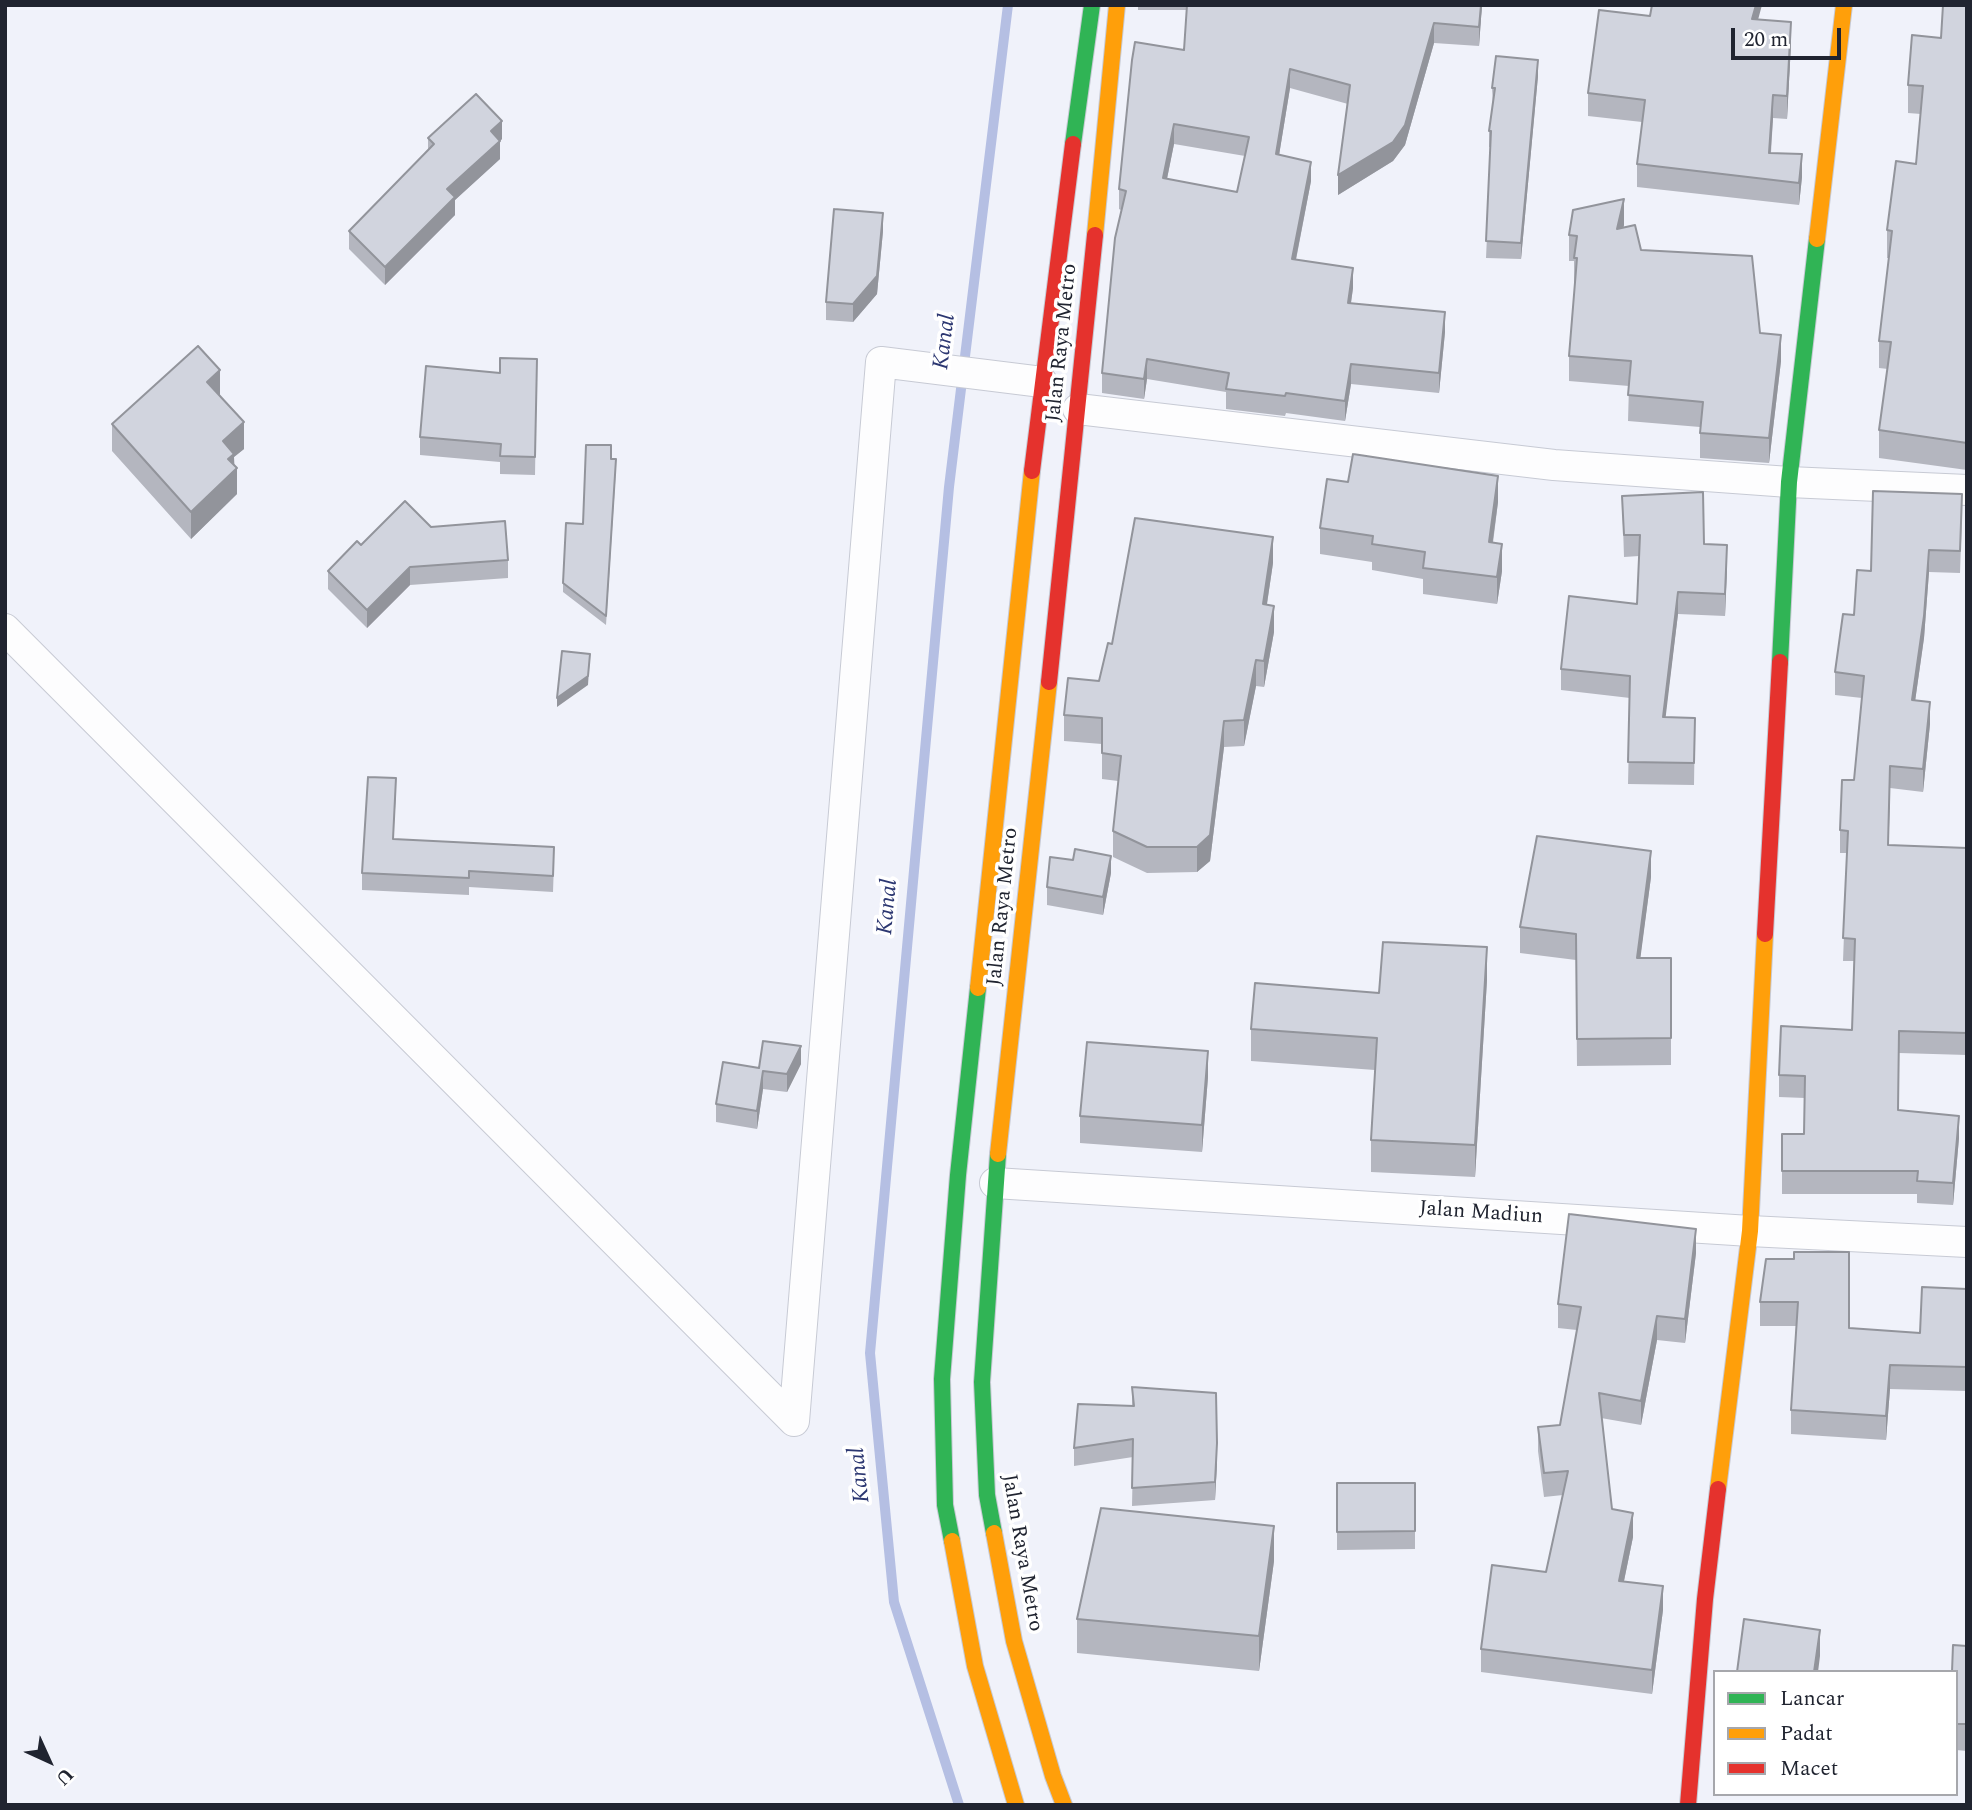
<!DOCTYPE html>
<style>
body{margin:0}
#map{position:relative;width:1972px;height:1810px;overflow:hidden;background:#f0f2fa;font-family:Spectral,serif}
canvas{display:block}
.frame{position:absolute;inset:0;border:7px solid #202430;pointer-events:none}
.legend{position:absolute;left:1713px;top:1670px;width:245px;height:126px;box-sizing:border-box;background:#fff;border:2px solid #a6a7ac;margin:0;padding:9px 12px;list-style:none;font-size:21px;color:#202430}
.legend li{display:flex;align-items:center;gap:14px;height:35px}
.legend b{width:35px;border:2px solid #a6a7ac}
.north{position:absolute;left:14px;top:1726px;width:70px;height:70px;-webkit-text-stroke:5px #fff;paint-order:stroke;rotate:135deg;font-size:19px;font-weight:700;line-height:28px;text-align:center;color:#202430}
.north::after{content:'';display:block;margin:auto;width:24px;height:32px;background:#202430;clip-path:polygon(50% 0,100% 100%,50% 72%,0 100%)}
.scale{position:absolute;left:1731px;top:28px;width:110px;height:32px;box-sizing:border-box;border:4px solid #202430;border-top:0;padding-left:9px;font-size:21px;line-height:24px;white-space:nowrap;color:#202430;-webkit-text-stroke:5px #fff;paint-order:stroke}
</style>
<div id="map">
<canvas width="1972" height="1810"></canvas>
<div class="frame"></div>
<ul class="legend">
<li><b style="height:9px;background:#30b455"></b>Lancar</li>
<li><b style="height:9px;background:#ff9f0a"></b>Padat</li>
<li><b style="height:9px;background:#e5322d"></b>Macet</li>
</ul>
<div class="north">U</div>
<div class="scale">20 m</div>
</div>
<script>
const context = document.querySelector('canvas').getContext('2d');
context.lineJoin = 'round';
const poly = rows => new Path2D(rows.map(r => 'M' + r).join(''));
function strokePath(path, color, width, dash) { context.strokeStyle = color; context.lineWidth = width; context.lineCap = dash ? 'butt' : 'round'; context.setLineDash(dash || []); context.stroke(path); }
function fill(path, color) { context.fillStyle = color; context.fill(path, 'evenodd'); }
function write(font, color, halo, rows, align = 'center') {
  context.font = font + ' Spectral,serif'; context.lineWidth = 7; context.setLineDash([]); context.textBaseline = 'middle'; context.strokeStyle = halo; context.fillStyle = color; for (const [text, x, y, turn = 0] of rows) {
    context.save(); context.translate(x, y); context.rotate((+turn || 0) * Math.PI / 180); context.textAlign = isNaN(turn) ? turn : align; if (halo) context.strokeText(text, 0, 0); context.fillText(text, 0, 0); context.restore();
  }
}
strokePath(poly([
 [959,1805,894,1602,870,1353,949,487,1008,5]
]), '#b5bfe3', 10);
const street = poly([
 [1078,409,1554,465,1789,482,1967,490],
 [5,629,794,1421],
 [995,1183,1750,1231,1967,1242],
 [794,1421,881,362,1042,382]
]);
const fast = poly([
 [1073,144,1092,5],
 [1780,662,1789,482,1817,239],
 [994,1533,987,1495,982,1382,998,1154],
 [952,1541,945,1505,942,1379,958,1175,978,988]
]);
const slow = poly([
 [1095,235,1117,5],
 [1817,239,1844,5],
 [978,988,1032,471],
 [998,1154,1049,682],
 [1718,1489,1750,1231,1765,934],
 [994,1533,1014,1641,1053,1776,1064,1805],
 [952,1541,975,1666,1016,1805]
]);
const jam = poly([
 [1032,471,1073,144],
 [1049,682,1095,235],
 [1765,934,1780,662],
 [1688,1805,1705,1599,1718,1489]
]);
strokePath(street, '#c7cad4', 32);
strokePath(fast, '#c7cad4', 18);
strokePath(slow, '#c7cad4', 18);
strokePath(jam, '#c7cad4', 18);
strokePath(street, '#fdfdfe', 30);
strokePath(fast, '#30b455', 16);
strokePath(slow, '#ff9f0a', 16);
strokePath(jam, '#e5322d', 16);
fill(poly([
 [1138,5,1482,5,1479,46,1434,43,1405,145,1393,161,1338,195,1348,104,1290,88,1279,155,1311,181,1296,260,1353,288,1351,303,1445,332,1439,393,1351,384,1345,421,1286,413,1285,416,1226,409,1226,392,1147,379,1144,399,1102,393,1102,373,1121,210,1119,209,1119,189,1184,50,1187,10,1138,10],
 [1174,144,1245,156,1237,192,1167,179],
 [1967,5,1967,470,1879,458,1879,430,1888,369,1879,368,1879,341,1889,258,1887,258,1887,230,1916,164,1921,114,1908,113,1908,85,1941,38],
 [1650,16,1791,44,1787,119,1773,118,1771,153,1802,177,1799,205,1637,187,1637,164,1642,122,1588,116,1588,93],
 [1538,76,1521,259,1486,258,1491,147,1489,147,1489,131,1493,104,1492,88],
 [428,138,502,139,500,141,500,159,455,200,455,215,385,285,349,249,349,231,428,150],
 [1624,225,1623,228,1641,250,1760,333,1781,361,1769,463,1700,458,1700,427,1628,421,1629,386,1569,381,1569,356,1575,283,1574,283,1574,261,1569,261,1569,235],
 [883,231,877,294,853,322,826,320,826,302],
 [537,359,535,475,500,474,500,462,420,455,420,437,500,373],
 [220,395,244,449,234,457,237,494,191,539,112,451,112,424],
 [611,459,616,469,606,625,563,592,563,583,583,524],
 [1348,482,1498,502,1493,543,1502,571,1497,604,1423,594,1423,579,1372,570,1372,562,1320,554,1320,528],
 [1622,496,1704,544,1727,566,1725,616,1678,614,1665,717,1695,718,1694,785,1628,784,1630,698,1561,690,1561,669,1637,604,1639,556,1624,557],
 [1962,516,1960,573,1929,572,1924,638,1915,701,1930,724,1923,792,1890,788,1888,845,1967,848,1967,1055,1899,1053,1898,1110,1959,1138,1953,1205,1917,1203,1917,1194,1782,1194,1782,1134,1804,1134,1805,1098,1779,1097,1779,1075,1852,1030,1854,961,1843,961,1847,853,1840,853,1840,830,1854,780,1862,698,1835,695,1835,672,1854,615,1871,571],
 [431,527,508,560,508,578,410,585,367,628,328,589,328,571,361,545],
 [1273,563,1267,604,1274,632,1264,687,1256,686,1244,746,1224,747,1210,861,1197,872,1147,873,1113,857,1113,831,1118,781,1102,779,1102,744,1064,741,1064,715,1099,681,1112,644],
 [396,795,393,839,554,863,553,892,469,887,469,895,362,890,362,873],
 [1111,873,1103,915,1047,905,1047,887],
 [1651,877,1640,958,1671,958,1671,1065,1577,1066,1576,960,1520,953,1520,927],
 [1487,980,1475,1177,1371,1172,1371,1140,1375,1070,1251,1061,1251,1029,1379,993],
 [801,1064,787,1092,763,1089,757,1129,716,1122,716,1104,759,1068],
 [1208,1077,1202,1152,1080,1143,1080,1116],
 [1696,1253,1685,1343,1657,1340,1641,1425,1601,1418,1612,1509,1633,1537,1624,1581,1663,1610,1652,1694,1481,1672,1481,1649,1546,1572,1563,1495,1544,1497,1538,1451,1538,1427,1560,1425,1577,1330,1558,1328,1558,1304],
 [1766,1259,1849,1328,1920,1333,1967,1289,1967,1391,1890,1389,1886,1440,1791,1434,1791,1410,1796,1326,1760,1326,1760,1302],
 [1132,1387,1217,1461,1215,1500,1132,1506,1133,1457,1074,1466,1074,1448,1132,1406],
 [1337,1483,1415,1483,1415,1549,1337,1550],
 [1274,1561,1259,1671,1077,1653,1077,1619],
 [1967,1646,1967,1751,1956,1750,1956,1672]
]), '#b4b6bf');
fill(poly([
 [1481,5,1482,5,1479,46,1479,27],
 [1756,5,1762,5,1752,42,1752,19],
 [1791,22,1791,44,1787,119,1787,96],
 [1434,23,1434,43,1405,145,1393,161,1338,195,1338,175],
 [1538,60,1538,76,1521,259,1521,243],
 [1290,69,1290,88,1276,174,1276,154],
 [1773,95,1773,118,1769,175,1769,153],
 [502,121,502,139,491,149,491,131],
 [1174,124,1174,144,1163,198,1163,178],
 [500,141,500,159,455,200,455,215,385,285,385,267,447,189],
 [1802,154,1802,177,1799,205,1799,183],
 [1311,162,1311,181,1292,279,1292,259],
 [1624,199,1624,225,1617,254,1617,229],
 [883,213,883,231,877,294,853,322,853,304],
 [1353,268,1353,288,1348,323,1348,303],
 [1445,312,1445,332,1439,393,1439,373],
 [1781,335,1781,361,1769,463,1769,438],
 [1147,359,1147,379,1144,399,1144,379],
 [1351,364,1351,384,1345,421,1345,401],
 [220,370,220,396,207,382],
 [244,422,244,449,234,457,234,470,237,468,237,494,191,539,191,512,223,441],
 [1498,476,1498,502,1489,569,1489,542],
 [1273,537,1273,563,1263,630,1263,604],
 [1502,544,1502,571,1497,604,1497,577],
 [1727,545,1727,566,1725,616,1725,594],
 [1929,550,1929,572,1924,638,1912,723,1912,700],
 [410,567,410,585,367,628,367,610],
 [1678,592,1678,614,1663,739,1663,717],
 [1274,606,1274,632,1264,687,1264,661],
 [590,654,588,685,557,707,557,698],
 [1256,660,1256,686,1244,746,1244,720],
 [1930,702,1930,724,1923,792,1923,769],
 [1224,721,1224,747,1210,861,1197,872,1197,847],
 [1890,766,1890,788,1888,867,1888,845],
 [1651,851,1651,877,1637,984,1637,958],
 [1111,856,1111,873,1103,915,1103,897],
 [1487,947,1487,980,1475,1177,1475,1145],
 [801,1046,801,1064,787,1092,787,1074],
 [1208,1051,1208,1077,1202,1152,1202,1125],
 [763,1071,763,1089,757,1129,757,1111],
 [1959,1116,1959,1138,1953,1205,1953,1183],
 [1696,1229,1696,1253,1685,1343,1685,1319],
 [1657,1316,1657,1340,1641,1425,1641,1401],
 [1890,1365,1890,1389,1886,1440,1886,1416],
 [1217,1443,1217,1461,1215,1500,1215,1482],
 [1633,1513,1633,1537,1619,1605,1619,1581],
 [1274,1526,1274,1561,1259,1671,1259,1636],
 [1663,1586,1663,1610,1652,1694,1652,1670],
 [1820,1630,1820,1656,1818,1672,1814,1672]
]), '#92949b');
const building = poly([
 [1187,5,1481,5,1479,27,1434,23,1405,125,1393,142,1338,175,1350,85,1290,69,1276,154,1311,162,1292,259,1353,268,1348,303,1445,312,1439,373,1351,364,1345,401,1286,393,1285,396,1226,389,1229,373,1147,359,1144,379,1102,373,1115,238,1126,191,1119,189,1132,60,1135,42,1184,50,1187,5],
 [1174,124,1249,137,1237,192,1163,178,1174,124],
 [1652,5,1756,5,1752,19,1791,22,1787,96,1773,95,1769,153,1802,154,1799,183,1637,164,1645,100,1588,93,1599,10,1650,16,1652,5],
 [1943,5,1967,5,1967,443,1879,430,1891,342,1879,341,1892,231,1887,230,1896,161,1916,164,1923,86,1908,85,1912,35,1941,38,1943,5],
 [1496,56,1538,60,1521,243,1486,241,1491,131,1489,131,1495,88,1492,88,1496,56],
 [476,94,502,121,491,131,500,141,447,189,455,197,385,267,349,231,434,144,428,138,476,94],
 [1624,199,1617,229,1635,225,1641,250,1752,256,1760,333,1781,335,1769,438,1700,433,1703,402,1628,395,1631,361,1569,356,1577,258,1574,258,1577,236,1569,235,1573,210,1624,199],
 [834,209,883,213,877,276,853,304,826,302,834,209],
 [198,346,220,370,207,382,244,422,223,441,234,454,228,459,237,468,191,512,112,424,198,346],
 [500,358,537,359,535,457,500,456,501,444,420,437,426,366,500,373,500,358],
 [586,445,611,445,611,459,616,459,606,616,563,583,566,523,583,524,586,445],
 [1353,454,1498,476,1489,542,1502,544,1497,577,1423,568,1425,552,1372,544,1373,536,1320,528,1327,479,1348,482,1353,454],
 [1873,491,1962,494,1960,551,1929,550,1924,616,1912,700,1930,702,1923,769,1890,766,1888,845,1967,848,1967,1033,1899,1031,1898,1110,1959,1116,1953,1183,1917,1181,1918,1171,1782,1171,1782,1134,1804,1134,1805,1076,1779,1075,1781,1026,1852,1030,1855,939,1843,938,1848,831,1840,830,1842,780,1854,780,1864,676,1835,672,1843,614,1854,615,1857,570,1871,571,1873,491],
 [1703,492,1704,544,1727,545,1725,594,1678,592,1663,717,1695,718,1694,763,1628,762,1630,676,1561,669,1569,596,1637,604,1640,535,1624,535,1622,496,1703,492],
 [405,501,431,527,505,521,508,560,410,567,367,610,328,571,357,541,361,545,405,501],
 [1135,518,1273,537,1263,604,1274,606,1264,661,1256,660,1244,720,1224,721,1210,835,1197,847,1147,847,1113,831,1121,756,1102,753,1102,718,1064,715,1068,678,1099,681,1108,643,1112,644,1135,518],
 [562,651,590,654,588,676,557,698,562,651],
 [368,777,396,778,393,839,554,847,553,876,469,871,469,878,362,873,368,777],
 [1537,836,1651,851,1637,958,1671,958,1671,1038,1577,1039,1576,934,1520,927,1537,836],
 [1075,849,1111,856,1103,897,1047,887,1050,857,1073,860,1075,849],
 [1383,942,1487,947,1475,1145,1371,1140,1377,1038,1251,1029,1255,983,1379,993,1383,942],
 [763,1041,801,1046,787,1074,763,1071,757,1111,716,1104,723,1062,759,1068,763,1041],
 [1087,1042,1208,1051,1202,1125,1080,1116,1087,1042],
 [1569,1214,1696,1229,1685,1319,1657,1316,1641,1401,1599,1393,1612,1509,1633,1513,1619,1581,1663,1586,1652,1670,1481,1649,1492,1565,1546,1572,1568,1471,1544,1473,1538,1427,1560,1425,1581,1307,1558,1304,1569,1214],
 [1794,1252,1849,1252,1849,1328,1920,1333,1922,1287,1967,1289,1967,1367,1890,1365,1886,1416,1791,1410,1798,1302,1760,1302,1766,1259,1794,1259,1794,1252],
 [1132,1387,1216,1393,1217,1443,1215,1482,1132,1488,1133,1439,1074,1448,1078,1404,1134,1406,1132,1387],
 [1337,1483,1415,1483,1415,1531,1337,1532,1337,1483],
 [1101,1508,1274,1526,1259,1636,1077,1619,1101,1508],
 [1744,1619,1820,1630,1814,1672,1737,1672,1744,1619],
 [1953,1645,1967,1646,1967,1724,1956,1724,1956,1672,1952,1672,1953,1645]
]);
fill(building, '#d1d4de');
strokePath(building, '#92949b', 2);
write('21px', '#202430', '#fff', [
 ["Jalan Raya Metro",1063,343,-84],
 ["Jalan Raya Metro",1004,907,-84],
 ["Jalan Madiun",1481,1214,4],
 ["Jalan Raya Metro",1021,1553,80]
]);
write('italic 23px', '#2c3771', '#fff', [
 ["Kanal",946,342,-83],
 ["Kanal",889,907,-85],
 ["Kanal",861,1475,-96]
]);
</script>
